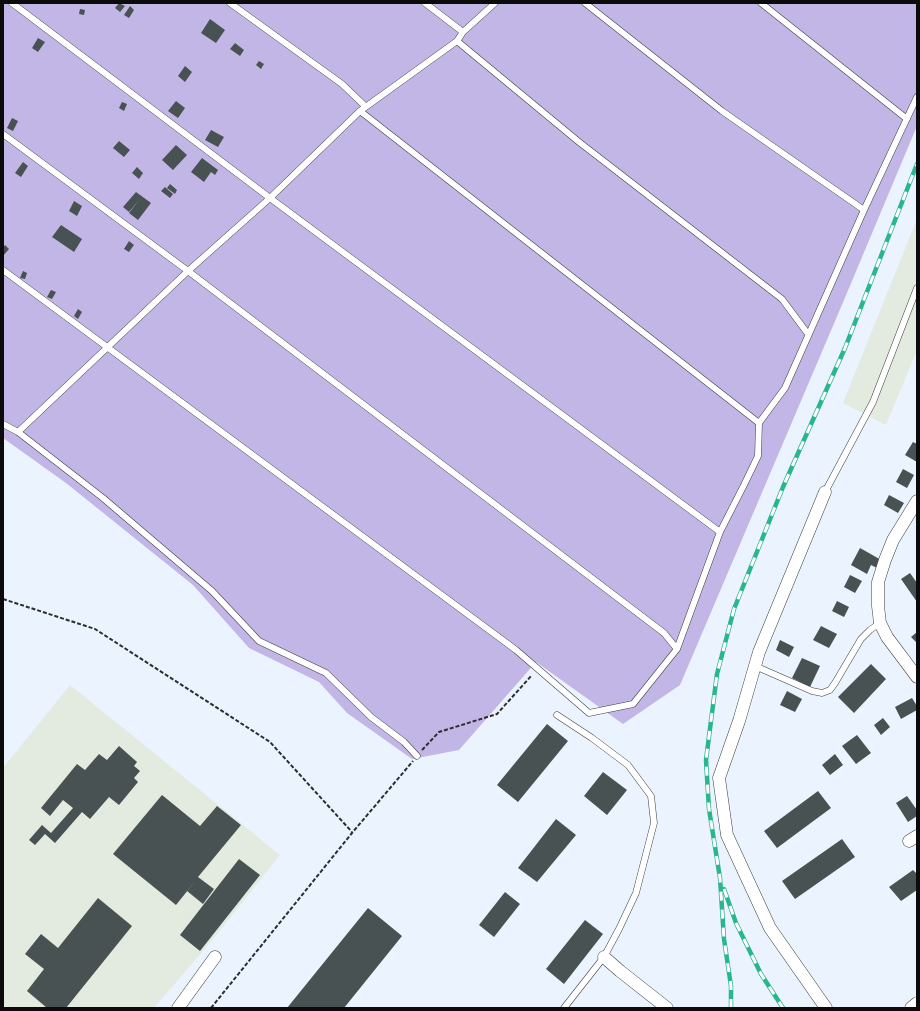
<!DOCTYPE html>
<style>
body{margin:0}
#map{position:relative;width:920px;height:1011px;overflow:hidden;background:#eaf3fe;font-family:"Libre Baskerville",serif}
canvas{display:block}
.frame{position:absolute;inset:0;border:4px solid #0b0b0b;pointer-events:none}
</style>
<div id="map">
<canvas width="920" height="1011"></canvas>
<div class="frame"></div>
</div>
<script>
const context = document.querySelector('canvas').getContext('2d');
context.lineJoin = 'round';
function fill(path, color) { context.fillStyle = color; context.fill(path, 'evenodd'); }
const poly = rows => new Path2D(rows.map(r => 'M' + r).join(''));
function strokePath(path, color, width, dash) { context.strokeStyle = color; context.lineWidth = width; context.lineCap = dash ? 'butt' : 'round'; context.setLineDash(dash || []); context.stroke(path); }
fill(poly([
 [917,219,917,350,886,425,843,403],
 [70,685,280,855,213,939,154,1008,3,1008,3,768]
]), '#e3eadf');
fill(poly([
 [3,3,917,3,917,126,844,300,680,685,623,724,536,662,459,750,412,759,347,713,319,682,249,648,193,585,66,483,3,438]
]), '#c2b6e6');
fill(poly([
 [119,3,125,6,120,12,115,8],
 [130,6,134,10,129,18,124,15],
 [80,9,85,10,84,15,79,14],
 [210,19,225,30,216,43,201,33],
 [38,38,45,42,38,52,32,48],
 [235,43,244,50,240,56,230,49],
 [259,61,264,64,261,69,256,65],
 [185,66,192,72,185,82,178,76],
 [176,101,185,108,178,118,168,111],
 [122,102,127,104,124,111,119,108],
 [12,118,18,121,13,131,7,128],
 [211,130,224,137,218,147,205,140],
 [119,141,130,150,124,157,113,148],
 [176,145,187,155,173,170,162,160],
 [202,158,218,170,215,175,211,172,204,182,191,172],
 [23,162,28,166,21,177,15,173],
 [137,167,143,173,139,179,132,173],
 [170,184,177,190,175,194,167,188],
 [165,187,173,194,170,198,161,191],
 [136,192,151,203,138,220,129,213,139,200,129,212,123,207],
 [74,201,82,206,77,216,69,211],
 [61,225,82,239,74,252,52,237],
 [129,241,134,245,129,252,124,249],
 [5,245,9,249,3,256,3,248],
 [23,271,27,273,25,279,20,278],
 [51,290,56,292,52,299,47,297],
 [78,309,82,312,78,319,74,316],
 [913,442,917,444,917,462,905,455],
 [903,469,914,475,907,488,896,482],
 [889,495,904,503,898,513,884,505],
 [860,548,883,561,879,569,871,565,867,574,851,565],
 [910,573,917,583,917,602,901,579],
 [850,575,862,581,855,593,844,587],
 [837,601,849,607,844,617,832,611],
 [821,626,837,634,829,648,813,640],
 [917,632,917,643,911,637],
 [780,640,794,647,789,657,776,650],
 [802,658,820,666,810,687,792,678],
 [871,664,886,679,854,713,838,697],
 [787,691,802,699,795,712,780,705],
 [912,698,917,706,917,710,901,719,895,707],
 [883,718,890,727,881,735,874,725],
 [547,724,568,741,518,802,497,785],
 [857,735,871,753,856,764,842,746],
 [119,746,137,762,134,766,140,771,134,778,138,782,119,805,109,797,90,819,82,812,55,843,45,834,35,845,29,840,42,825,51,833,73,808,63,800,50,816,41,808,77,764,85,770,99,754,107,760],
 [835,754,843,765,830,775,822,765],
 [603,772,627,790,607,815,584,796],
 [818,791,831,808,777,848,764,831],
 [162,795,200,826,217,806,241,825,198,877,214,889,203,904,187,891,196,880,176,905,113,854],
 [907,796,917,810,917,816,908,822,896,803],
 [556,819,576,835,537,882,518,868],
 [842,839,855,857,795,899,782,881],
 [239,859,260,875,200,951,180,935],
 [913,870,917,874,917,890,901,901,889,887],
 [505,892,520,904,494,937,479,925],
 [98,898,132,926,66,1008,47,1008,27,991,44,969,25,954,41,934,58,948],
 [368,908,402,936,344,1008,287,1008],
 [585,920,603,934,564,984,546,969]
]), '#485253');
const lane = poly([
 [12,3,270,198,720,532],
 [230,3,342,84,365,106],
 [425,3,463,32],
 [585,3,722,111,864,210],
 [761,3,907,119],
 [457,41,579,142,782,299,808,334],
 [360,111,759,423],
 [3,134,188,271,664,633,677,649],
 [3,270,516,650,589,713,633,704,677,649,720,532,744,485,758,456,759,423,785,388,864,210,917,97],
 [3,424,18,432,103,498,212,591,259,641,326,673,371,717,404,742,417,756],
 [18,432,188,271,270,198,360,111,457,41,463,32,495,3],
 [825,492,873,402,917,288],
 [755,666,812,691,822,693,830,690,835,683,861,639,870,630,880,623],
 [557,715,592,738,628,765,651,796,654,823,636,893,619,929,604,957,564,1008]
]);
const street = poly([
 [825,492,759,652,739,721,719,778,727,835,770,928,826,1008],
 [917,501,893,540,885,560,878,582,878,606,880,623,887,637,917,677],
 [909,841,917,836],
 [604,957,620,971,667,1008],
 [178,1008,215,957],
 [911,1008,917,1003]
]);
strokePath(lane, '#3e3e3e', 7);
strokePath(street, '#3e3e3e', 13);
strokePath(poly([
 [3,599,95,629,270,742,352,832],
 [422,750,439,732,497,714,532,675],
 [211,1008,352,833,413,761]
]), '#2d2d2d', 2, [4, 2]);
strokePath(lane, '#fff', 6);
strokePath(street, '#fff', 12);
const rail = poly([
 [724,889,736,923,761,974,783,1008],
 [731,1008,731,986,724,939,720,878,709,809,706,760,717,674,734,609,783,487,845,348,917,164]
]);
strokePath(rail, '#29b58e', 4.5);
strokePath(rail, '#fff', 3, [9]);
</script>
